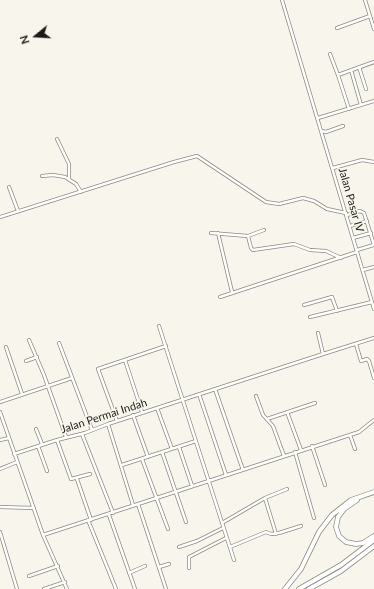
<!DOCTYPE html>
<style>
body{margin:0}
#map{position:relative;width:374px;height:589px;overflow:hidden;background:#f8f6ec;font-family:Lato,sans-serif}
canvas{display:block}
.north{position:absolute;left:16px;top:16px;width:40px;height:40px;-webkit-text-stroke:3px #f8f6ec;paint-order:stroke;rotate:252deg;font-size:11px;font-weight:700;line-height:16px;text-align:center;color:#1b1a17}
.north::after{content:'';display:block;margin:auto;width:14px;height:18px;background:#1b1a17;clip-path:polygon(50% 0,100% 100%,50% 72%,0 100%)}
</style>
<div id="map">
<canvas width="374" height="589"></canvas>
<div class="north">N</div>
</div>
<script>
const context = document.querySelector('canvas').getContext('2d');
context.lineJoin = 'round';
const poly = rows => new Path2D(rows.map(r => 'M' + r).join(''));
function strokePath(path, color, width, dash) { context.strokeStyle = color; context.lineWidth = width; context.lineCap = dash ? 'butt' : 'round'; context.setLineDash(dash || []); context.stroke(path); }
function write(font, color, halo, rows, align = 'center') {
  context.font = font + ' Lato,sans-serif'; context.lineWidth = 3; context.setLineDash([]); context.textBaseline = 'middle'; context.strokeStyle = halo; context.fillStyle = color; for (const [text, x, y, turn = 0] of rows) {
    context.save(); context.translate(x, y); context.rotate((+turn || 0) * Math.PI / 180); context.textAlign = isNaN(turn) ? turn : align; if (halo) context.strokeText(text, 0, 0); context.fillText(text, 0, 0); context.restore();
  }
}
const minor = poly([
 [282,0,374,309],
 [365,0,374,29],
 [337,28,370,16],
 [330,54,338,75],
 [359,67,366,89],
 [351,70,361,105],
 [349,109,338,75,374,62],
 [318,118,374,101],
 [322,131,326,132,343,126],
 [57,139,69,164,69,179],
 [333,168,362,160,374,162],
 [42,176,53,175,65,177,76,184,81,192],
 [9,187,18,211],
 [347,215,360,211,364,213,374,245],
 [0,217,174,162,197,156,266,202,279,204,303,198,314,201,327,209,346,213],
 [350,226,367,221],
 [211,233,248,236,264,230],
 [218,233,232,292],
 [248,236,251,248,253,250,294,244,310,250,326,251,341,258],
 [353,238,371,233],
 [357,250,374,245],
 [363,270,374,267],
 [220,297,357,252],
 [304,305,332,297,337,311],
 [310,317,372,302],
 [159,326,234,560],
 [29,340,44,375,66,437],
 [59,343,92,430],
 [356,344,361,361,367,359,369,361,374,378],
 [6,347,22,394],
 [323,354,374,338],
 [125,360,142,412],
 [26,361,37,357],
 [215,389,243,470],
 [199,394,226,475],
 [256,396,263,415,273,426,284,456],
 [0,402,72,378],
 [157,408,172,449],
 [0,412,43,535,67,589],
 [287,412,301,450],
 [133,415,148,457],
 [267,419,315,403],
 [117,421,98,369,166,346],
 [108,424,133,505],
 [36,429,42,444],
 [82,434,113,513],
 [350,435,355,449],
 [0,440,9,438],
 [57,440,71,479,90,474],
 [38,446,47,471],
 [312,446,325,485],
 [179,447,192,486],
 [162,452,186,522],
 [295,452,314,518],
 [14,454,57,440,85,433,108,424,323,354,318,333],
 [142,459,168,529],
 [122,465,196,441],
 [0,469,17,462],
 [77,479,91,520],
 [265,498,276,534],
 [138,504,166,589],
 [0,507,34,508],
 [109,515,135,589],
 [88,520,116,589],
 [222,523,265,498,287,489],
 [0,532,17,589],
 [43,535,359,432,374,420],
 [179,547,197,541,223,528],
 [230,547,266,532,271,534,279,533,301,526],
 [159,567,169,564],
 [189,568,189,557,226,538],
 [129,573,145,566],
 [29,576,58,566],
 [44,589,65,582]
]);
const highway = poly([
 [357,500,344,509,338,517,336,527,339,536,346,542,356,544,363,543,374,536],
 [285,589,301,569,319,532,332,515,351,500,374,492],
 [299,589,341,565,374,540],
 [309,589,341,571,374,546]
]);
strokePath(minor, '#8b8980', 4);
strokePath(highway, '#8b8980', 5.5);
strokePath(minor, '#fff', 2.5);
strokePath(highway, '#fff', 4);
write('11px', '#1b1a17', '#f8f6ec', [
 ["Jalan Pasar IV",351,200,74],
 ["Jalan Permai Indah",104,416,-18]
]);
</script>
